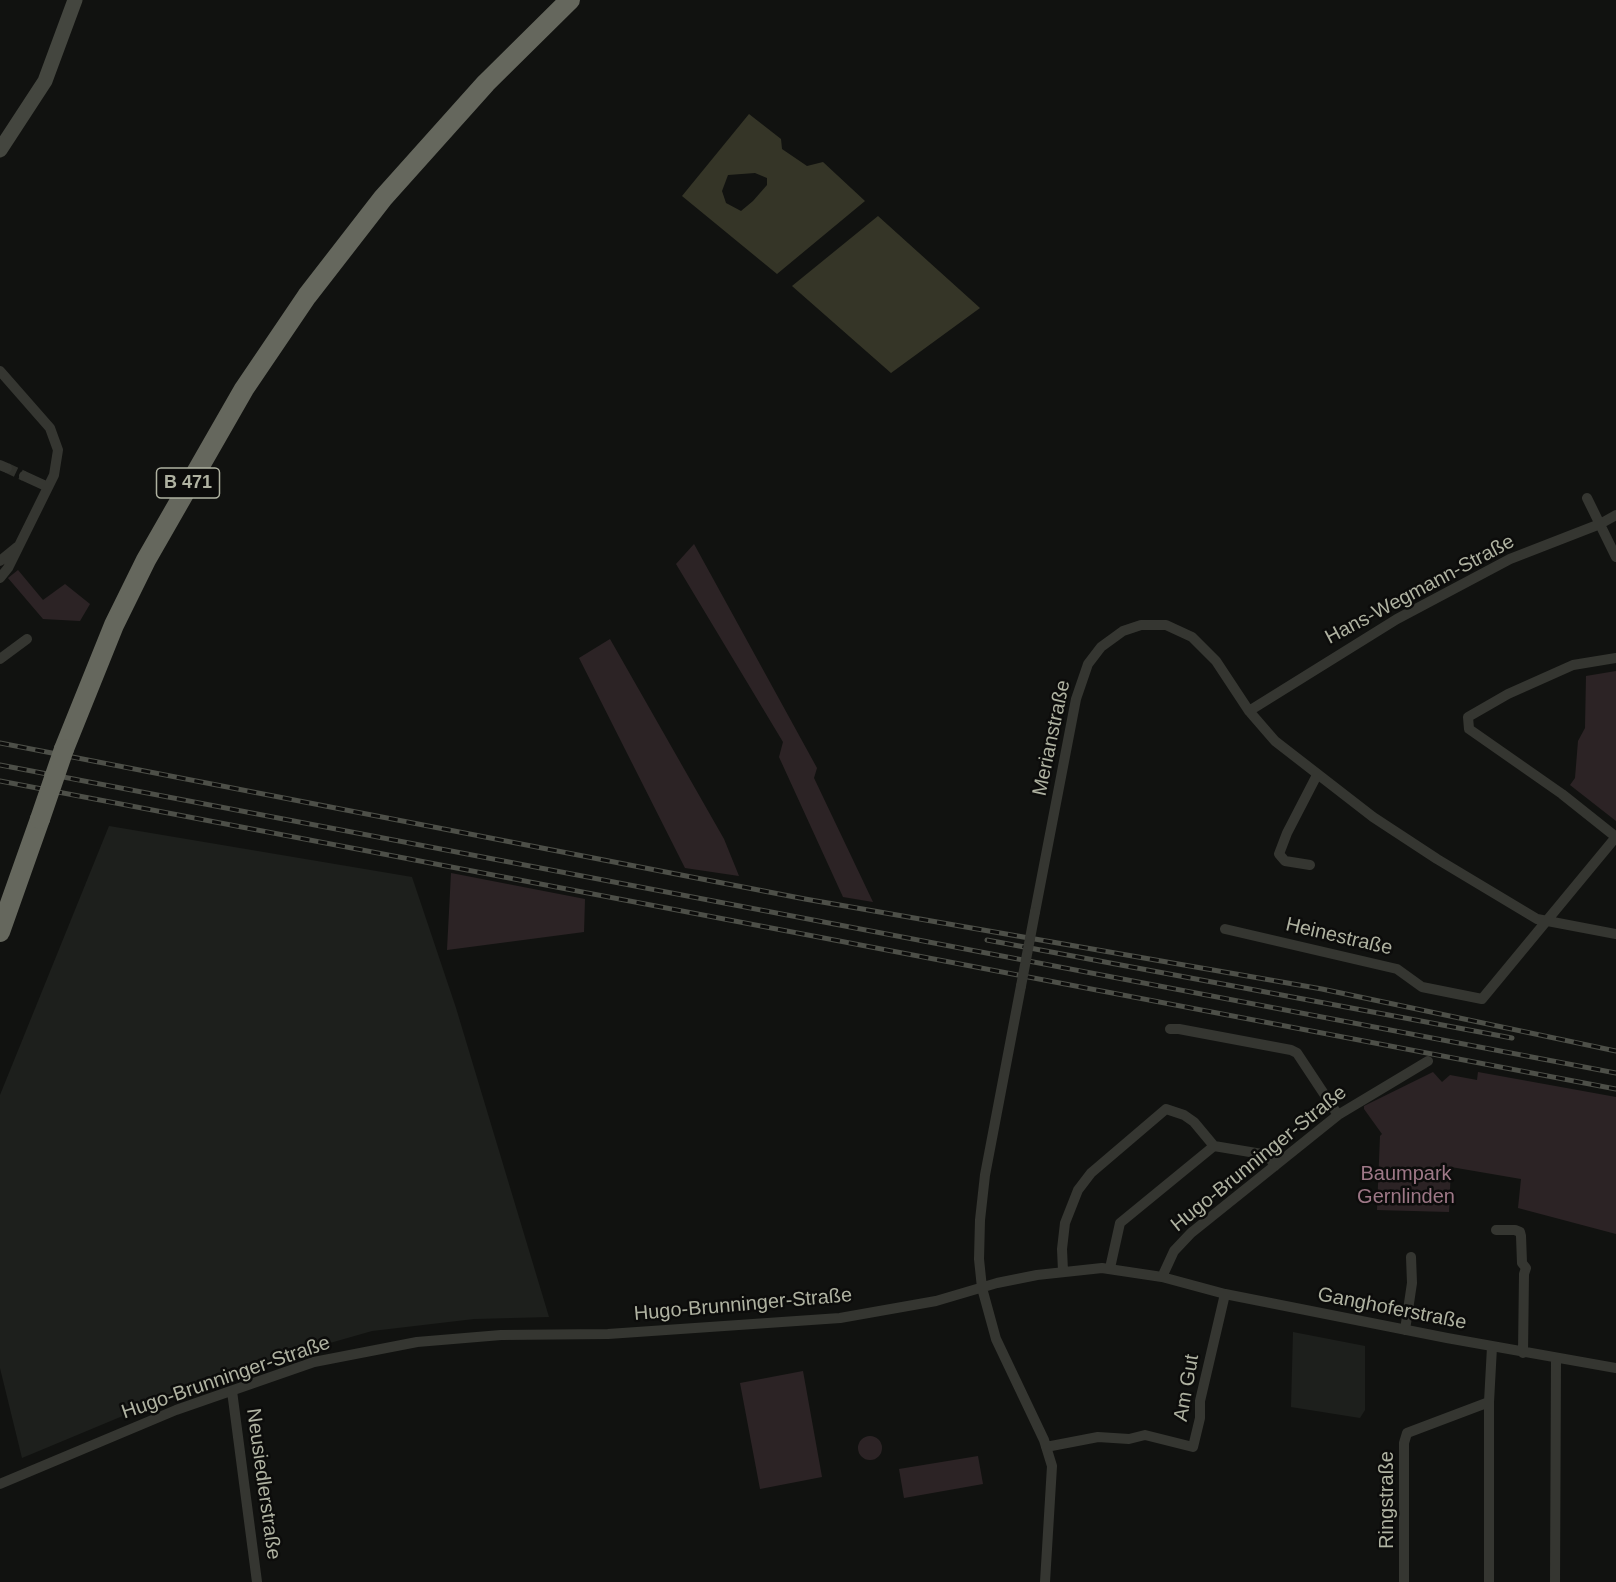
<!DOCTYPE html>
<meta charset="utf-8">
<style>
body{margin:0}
canvas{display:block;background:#111210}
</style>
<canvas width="1616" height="1582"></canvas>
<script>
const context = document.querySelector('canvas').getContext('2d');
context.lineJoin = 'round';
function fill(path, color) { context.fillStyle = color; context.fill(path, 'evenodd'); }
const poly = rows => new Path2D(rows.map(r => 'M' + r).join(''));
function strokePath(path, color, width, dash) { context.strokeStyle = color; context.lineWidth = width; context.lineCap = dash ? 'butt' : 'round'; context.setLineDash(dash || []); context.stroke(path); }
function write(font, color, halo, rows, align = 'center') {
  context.font = font + ' Arial,sans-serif'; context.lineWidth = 5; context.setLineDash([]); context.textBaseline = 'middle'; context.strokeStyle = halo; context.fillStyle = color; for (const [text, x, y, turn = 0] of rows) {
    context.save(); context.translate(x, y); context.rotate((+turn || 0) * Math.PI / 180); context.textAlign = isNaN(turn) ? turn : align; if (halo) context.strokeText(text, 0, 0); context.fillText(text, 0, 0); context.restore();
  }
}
fill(poly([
 [109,826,412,877,456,1008,549,1317,474,1319,372,1331,228,1372,22,1458,0,1368,0,1095],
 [1293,1332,1365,1346,1365,1410,1360,1418,1291,1407]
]), '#1d1f1c');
fill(poly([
 [694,544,817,768,814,778,873,902,843,897,779,757,783,742,676,564],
 [18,570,43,600,65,584,90,604,80,621,43,619,8,578],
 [610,639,724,839,739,876,685,868,579,658],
 [1616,671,1616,821,1570,785,1575,778,1578,741,1585,728,1586,676],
 [451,873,585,899,584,932,447,950],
 [1433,1072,1442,1082,1450,1075,1477,1080,1478,1072,1616,1097,1616,1234,1518,1208,1521,1179,1451,1167,1449,1212,1377,1210,1380,1136,1382,1134,1364,1109,1364,1106],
 [803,1371,822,1477,760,1489,740,1383],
 '858 1448a12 12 0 1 1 24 0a12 12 0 1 1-24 0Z',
 [978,1456,983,1484,904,1498,899,1469]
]), '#2c2325');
fill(poly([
 [749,114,781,139,782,149,807,166,823,162,865,201,777,274,682,196],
 [755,173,767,178,767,185,753,201,741,211,726,203,722,191,728,175],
 [878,216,980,308,891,373,792,286]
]), '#353527');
strokePath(poly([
 [7,468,24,476]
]), '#31322d', 10, [10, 5]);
strokePath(poly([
 [0,371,50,428,58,450,54,475,8,568,0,578],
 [0,465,7,468],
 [24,476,48,487],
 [1587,498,1616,557],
 [0,561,17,547],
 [1616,658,1573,665,1508,694,1468,717,1469,729,1562,794,1616,837],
 [0,659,27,639],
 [1249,711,1397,619,1510,559,1600,524,1616,515],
 [1310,865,1285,861,1279,854,1287,833,1317,775],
 [1035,912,1076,699,1088,664,1101,647,1123,631,1141,625,1166,625,1192,637,1216,661,1249,711,1275,741,1373,817,1437,859,1537,919,1616,934],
 [1225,929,1397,969,1422,987,1482,999,1616,837],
 [1021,986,985,1175,980,1220,979,1259,982,1288,996,1339,1044,1440,1052,1466,1045,1582],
 [1170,1029,1179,1029,1291,1050,1297,1053,1338,1115],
 [1496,1230,1515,1230,1520,1232,1521,1236,1522,1263,1526,1268,1524,1274,1523,1353],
 [1110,1268,1120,1223,1214,1146,1268,1155,1275,1166],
 [1063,1271,1062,1249,1065,1223,1078,1190,1091,1173,1166,1109,1184,1115,1194,1122,1214,1146],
 [1162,1277,1174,1251,1191,1233,1338,1115,1428,1061],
 [1405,1330,1412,1283,1411,1257],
 [232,1391,257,1582],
 [1046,1447,1098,1437,1129,1439,1145,1435,1193,1447,1200,1418,1200,1401,1225,1294],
 [0,1484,176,1410,314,1362,417,1342,501,1335,608,1334,840,1318,936,1301,997,1283,1037,1275,1102,1268,1162,1277,1225,1294,1447,1338,1616,1368],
 [1404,1582,1404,1443,1407,1433,1489,1402],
 [1489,1582,1489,1402,1492,1347],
 [1555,1582,1556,1359]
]), '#353631', 10);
strokePath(poly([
 [0,150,45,81,75,0]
]), '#44463f', 15);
strokePath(poly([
 [64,749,114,625,146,560,244,389,307,296,383,198,486,83,570,0],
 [0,932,40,819]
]), '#65675d', 20);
const rail = poly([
 [0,743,805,899,1322,989,1616,1051],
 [0,765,1616,1073],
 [0,781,1616,1089],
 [987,940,1512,1038]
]);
strokePath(rail, '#4d4f48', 5);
strokePath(rail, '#0c0c0b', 3, [9]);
strokePath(poly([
 [1021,986,1035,912]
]), '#353631', 10);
strokePath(poly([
 [40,819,64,749]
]), '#65675d', 20);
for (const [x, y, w] of [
 [188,483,63]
]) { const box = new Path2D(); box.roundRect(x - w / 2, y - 15, w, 30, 4.5); context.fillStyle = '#0c0c0b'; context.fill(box); strokePath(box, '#afb2a1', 1.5); }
write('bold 18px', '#afb2a1', null, [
 ["B 471",188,483]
]);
write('20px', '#afb2a1', '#0c0c0b', [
 ["Hans-Wegmann-Straße",1420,590,-28],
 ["Merianstraße",1052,738,-78],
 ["Heinestraße",1339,937,13],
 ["Hugo-Brunninger-Straße",1259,1159,-39],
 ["Hugo-Brunninger-Straße",743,1305,-5],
 ["Ganghoferstraße",1392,1309,11],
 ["Hugo-Brunninger-Straße",226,1378,-19],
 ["Am Gut",1187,1388,-80],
 ["Neusiedlerstraße",263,1484,82],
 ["Ringstraße",1387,1500,-90]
]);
write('20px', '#9e7887', '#0c0c0b', [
 ["Baumpark",1406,1174],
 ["Gernlinden",1406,1197]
]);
</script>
